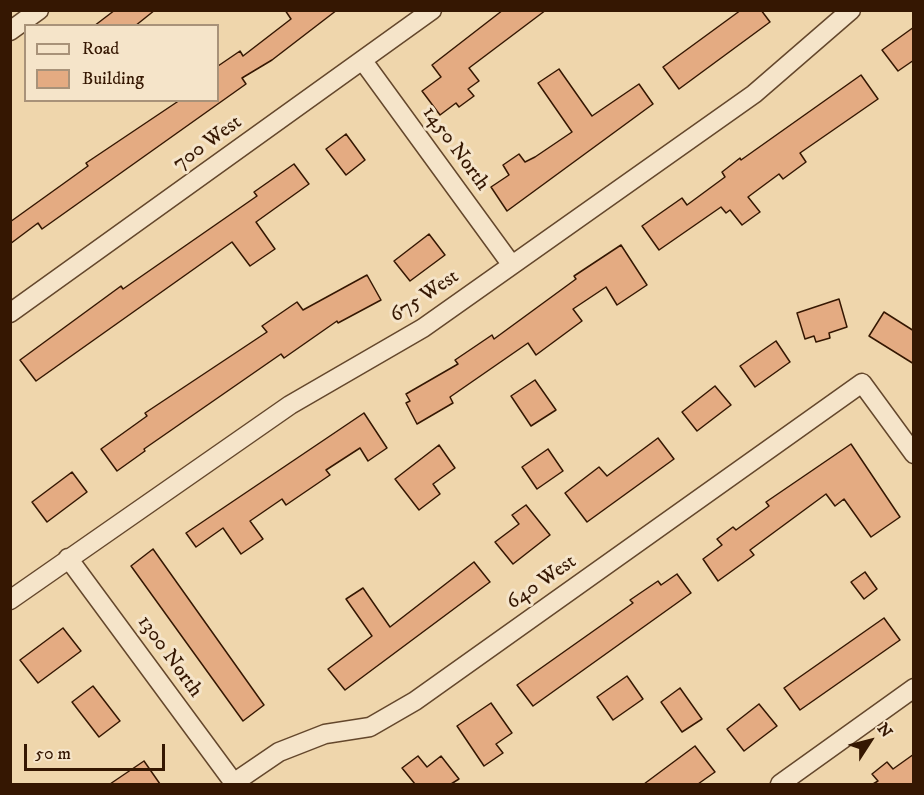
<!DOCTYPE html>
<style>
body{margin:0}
#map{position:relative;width:924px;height:795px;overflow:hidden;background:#efd6ac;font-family:"IM FELL DW Pica",serif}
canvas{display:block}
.frame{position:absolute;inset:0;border:12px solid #351702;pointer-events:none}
.legend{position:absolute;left:24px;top:24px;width:195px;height:78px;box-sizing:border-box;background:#f5e4c9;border:2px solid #a89279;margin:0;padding:8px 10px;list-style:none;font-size:18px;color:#351702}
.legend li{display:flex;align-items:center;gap:12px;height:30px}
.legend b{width:30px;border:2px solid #a89279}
.north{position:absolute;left:840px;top:711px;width:60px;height:60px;-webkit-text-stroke:4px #f5e4c9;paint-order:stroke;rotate:54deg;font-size:16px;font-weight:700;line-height:24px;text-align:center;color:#351702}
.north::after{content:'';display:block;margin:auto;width:21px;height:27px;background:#351702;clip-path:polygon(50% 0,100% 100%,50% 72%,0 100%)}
.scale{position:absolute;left:24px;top:744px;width:141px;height:27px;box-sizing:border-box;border:3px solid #351702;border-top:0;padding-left:8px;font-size:18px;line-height:21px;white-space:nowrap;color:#351702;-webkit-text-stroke:4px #f5e4c9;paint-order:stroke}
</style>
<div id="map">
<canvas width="924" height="795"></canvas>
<div class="frame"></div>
<ul class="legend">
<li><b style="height:8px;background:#f5e4c9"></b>Road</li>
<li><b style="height:16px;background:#e4ab82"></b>Building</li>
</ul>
<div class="north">N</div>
<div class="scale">50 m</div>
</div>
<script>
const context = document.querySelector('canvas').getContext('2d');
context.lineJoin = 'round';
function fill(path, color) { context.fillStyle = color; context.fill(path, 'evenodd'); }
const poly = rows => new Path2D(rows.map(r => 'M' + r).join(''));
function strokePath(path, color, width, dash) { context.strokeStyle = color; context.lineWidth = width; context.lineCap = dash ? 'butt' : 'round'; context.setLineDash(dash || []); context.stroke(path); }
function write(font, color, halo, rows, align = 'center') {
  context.font = font + ' "IM FELL DW Pica",serif'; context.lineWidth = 6; context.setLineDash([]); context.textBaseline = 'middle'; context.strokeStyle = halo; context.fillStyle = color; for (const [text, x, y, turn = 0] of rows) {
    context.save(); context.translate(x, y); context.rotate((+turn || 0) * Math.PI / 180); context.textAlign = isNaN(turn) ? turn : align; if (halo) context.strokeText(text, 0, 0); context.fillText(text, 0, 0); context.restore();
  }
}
const building = poly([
 [115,10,155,10,135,26,94,26,115,10],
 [285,10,337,10,272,60,242,78,246,84,42,229,38,223,10,244,10,222,88,166,86,163,180,100,218,100,218,66,240,51,243,56,291,19,285,10],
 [503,10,546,10,469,68,479,81,468,89,474,96,459,107,456,103,440,115,422,91,441,77,432,65,503,10],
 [741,10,761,10,770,22,679,89,663,67,741,10],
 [914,27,914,60,898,71,882,50,914,27],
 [559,69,592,116,639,84,653,104,507,211,491,187,509,175,503,165,519,154,525,162,535,157,572,132,538,83,559,69],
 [861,75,878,99,800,153,806,162,783,179,779,174,748,197,760,212,742,225,730,210,726,213,721,207,659,250,642,226,682,198,687,205,725,177,722,172,740,158,741,160,861,75],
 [346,134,365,160,346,175,326,149,346,134],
 [294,164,309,184,256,222,275,249,250,266,232,242,36,381,20,360,121,286,123,289,257,196,254,192,294,164],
 [429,234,445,255,410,281,394,261,429,234],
 [621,245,647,285,617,305,606,287,573,309,582,321,536,355,528,343,450,397,453,403,417,424,406,403,410,401,406,394,458,364,455,360,492,335,494,339,576,279,574,276,621,245],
 [367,275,381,300,338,323,337,321,284,358,281,354,144,449,145,451,117,471,101,449,147,416,145,413,267,332,262,326,297,302,303,310,367,275],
 [839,299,847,327,829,333,830,338,816,342,814,336,805,339,797,313,839,299],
 [884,312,914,331,914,364,869,336,884,312],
 [776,341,790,362,755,387,740,366,776,341],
 [535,380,556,410,531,426,511,396,535,380],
 [715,386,731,405,697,431,682,412,715,386],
 [364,413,387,448,368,461,360,448,326,470,330,475,286,505,282,499,250,521,263,539,241,554,223,528,196,547,186,533,364,413],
 [658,438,674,459,587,522,565,493,599,467,607,476,658,438],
 [851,444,900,517,871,537,844,499,835,506,826,494,750,550,754,555,718,581,703,559,722,545,717,539,733,527,736,530,769,506,766,502,851,444],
 [439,445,455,468,433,484,440,494,419,510,395,479,439,445],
 [548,449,563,471,537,489,522,467,548,449],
 [72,472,87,492,47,522,32,502,72,472],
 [526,505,550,535,513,564,495,542,519,524,512,515,526,505],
 [153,549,264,705,243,721,131,566,153,549],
 [474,562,490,582,345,690,328,669,372,636,346,599,363,588,390,627,474,562],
 [865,572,877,589,864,599,851,582,865,572],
 [677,574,691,593,533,706,517,685,633,603,630,600,658,581,661,585,677,574],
 [884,618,900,640,800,710,784,688,884,618],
 [63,628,81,651,38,683,20,660,63,628],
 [627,676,643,699,613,720,597,697,627,676],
 [93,686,120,721,99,737,72,702,93,686],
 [680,688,702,719,682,732,661,702,680,688],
 [491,703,512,733,496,744,503,753,484,766,457,726,491,703],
 [759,704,777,726,744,751,727,729,759,704],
 [695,746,715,772,698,784,644,784,695,746],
 [914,754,914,784,873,784,878,781,872,774,887,762,893,769,914,754],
 [418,756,427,767,441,756,459,779,451,784,415,784,402,768,418,756],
 [144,761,160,784,110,784,144,761]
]);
fill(building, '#e4ab82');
strokePath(building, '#351702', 1.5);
const minor = poly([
 [10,31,39,10],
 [363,61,511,264],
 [10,313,432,10],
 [68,558,234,783],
 [10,600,290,405,423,328,754,94,851,10],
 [232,784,279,752,325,734,370,727,415,701,862,383,914,454],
 [780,784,914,688]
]);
strokePath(minor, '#64472c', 21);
strokePath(minor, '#f5e4c9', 18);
write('21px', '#351702', '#f5e4c9', [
 ["700 West",208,144,-36],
 ["1450 North",455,149,54],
 ["675 West",425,297,-34],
 ["640 West",542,583,-35],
 ["1300 North",169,657,54]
]);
</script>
